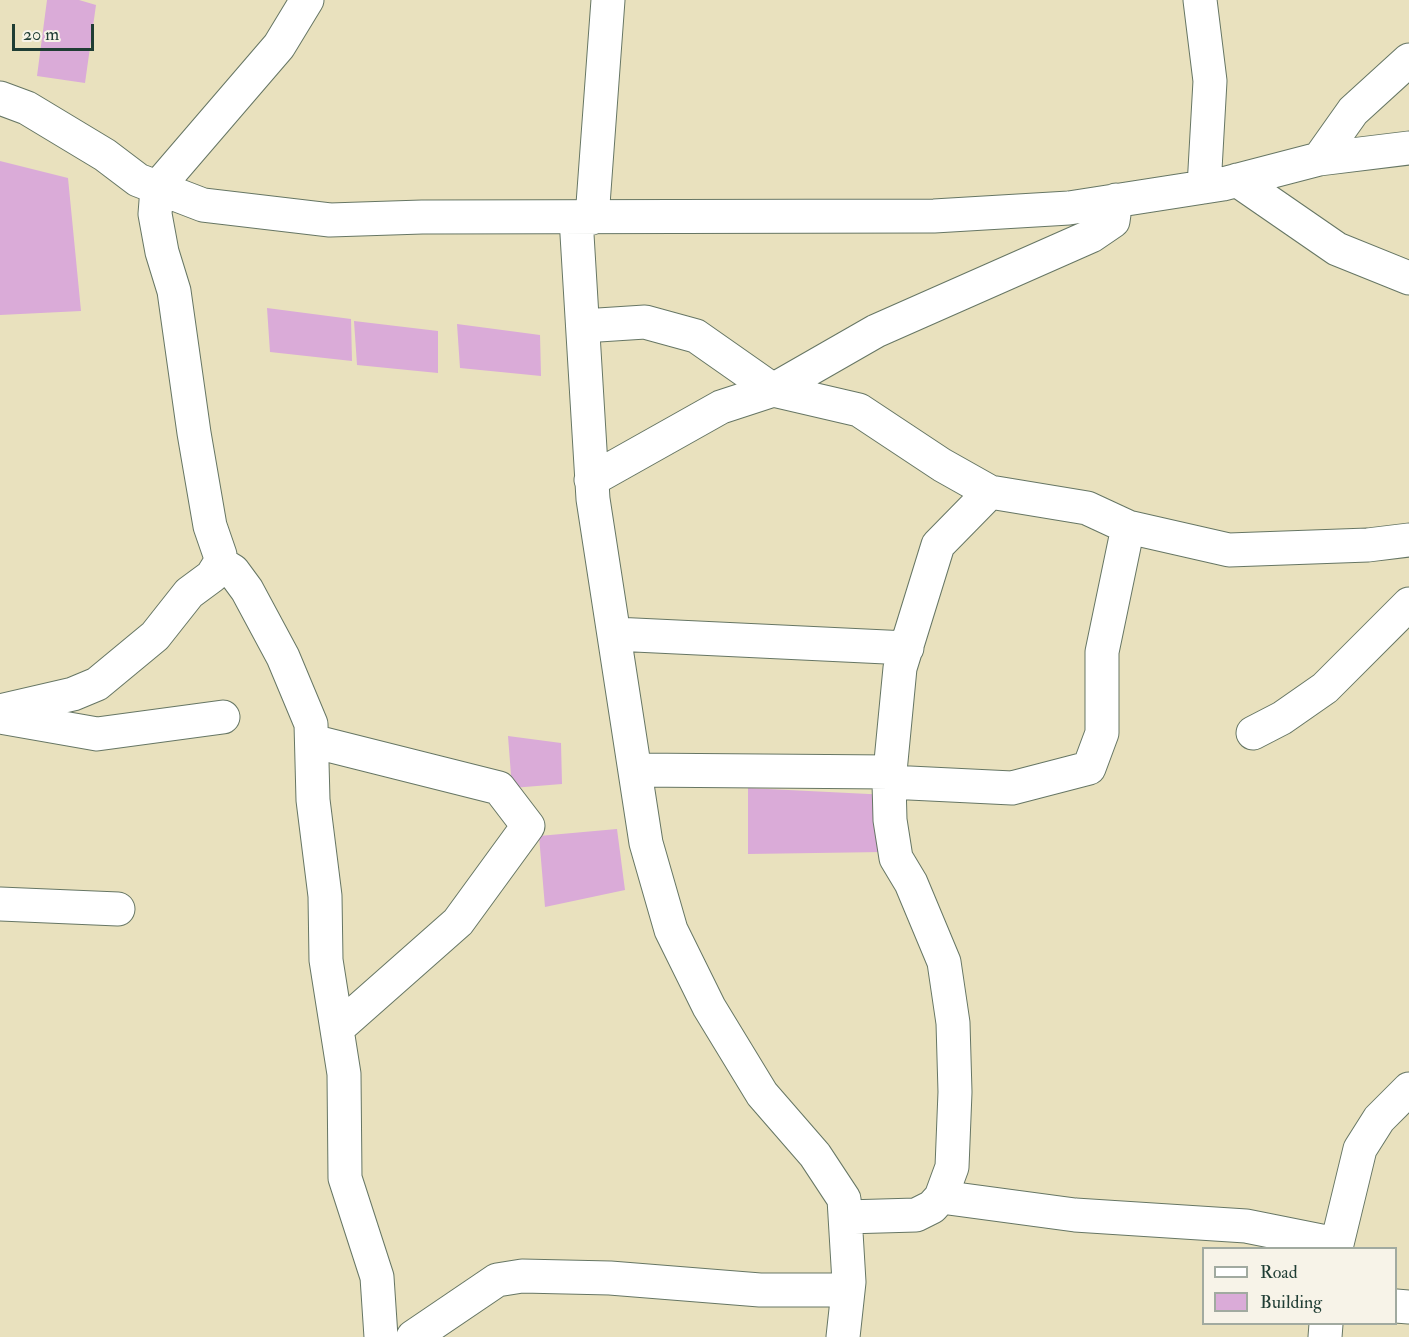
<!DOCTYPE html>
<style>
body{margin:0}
#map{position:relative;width:1409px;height:1337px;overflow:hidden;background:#e9e1be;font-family:"IM FELL Double Pica",serif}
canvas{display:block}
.legend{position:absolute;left:1202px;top:1247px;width:195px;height:78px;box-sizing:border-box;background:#f7f3e8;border:2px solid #a1aaa0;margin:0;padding:8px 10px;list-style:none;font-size:18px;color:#1f3d34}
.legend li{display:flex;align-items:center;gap:12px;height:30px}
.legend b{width:30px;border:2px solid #a1aaa0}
.scale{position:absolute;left:12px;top:24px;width:82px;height:27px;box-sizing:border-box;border:3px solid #1f3d34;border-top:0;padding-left:8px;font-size:18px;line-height:21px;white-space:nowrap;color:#1f3d34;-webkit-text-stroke:4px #f7f3e8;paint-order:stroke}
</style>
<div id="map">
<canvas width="1409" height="1337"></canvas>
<ul class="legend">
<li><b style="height:8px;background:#fff"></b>Road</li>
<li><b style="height:16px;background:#daabd8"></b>Building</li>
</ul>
<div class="scale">20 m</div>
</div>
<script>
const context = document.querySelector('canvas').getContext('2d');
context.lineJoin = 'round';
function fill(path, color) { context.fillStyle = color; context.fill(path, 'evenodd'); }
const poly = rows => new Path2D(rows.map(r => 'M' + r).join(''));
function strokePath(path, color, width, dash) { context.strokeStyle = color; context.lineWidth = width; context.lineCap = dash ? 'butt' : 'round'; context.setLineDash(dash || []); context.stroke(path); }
fill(poly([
 [47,0,79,0,96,5,85,83,37,76],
 [0,161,68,178,81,311,0,315],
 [267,308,351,319,352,361,270,352],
 [354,321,438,331,438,373,357,365],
 [457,324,540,335,541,376,460,368],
 [508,736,561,743,562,784,512,788],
 [748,788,889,795,883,852,748,854],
 [617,829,625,890,545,907,539,836]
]), '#daabd8');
const minor = poly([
 [1200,0,1210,81,1204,187],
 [0,98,27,108,105,155,138,180,203,205,330,220,422,217,934,216,1069,208,1223,184,1319,159,1409,148],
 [1319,159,1353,111,1409,60],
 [1237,180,1337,249,1409,278],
 [576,218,593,499,646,843,671,930,709,1007,762,1094,815,1155,844,1199,849,1282,843,1337],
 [592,218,608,0],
 [583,326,645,322,696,336,773,390,859,410,942,465,990,492,1087,508,1128,527,1229,550,1368,545,1409,540],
 [591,480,721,407,773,390,876,331,1091,236,1113,221,1116,200],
 [220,563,233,571,247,590,283,657,311,724,313,800,325,896,326,960,344,1074,345,1178,377,1277,381,1337],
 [614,634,907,648],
 [0,711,73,694,97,684,155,636,189,593,212,576,220,563,220,555,210,526,194,433,174,291,162,252,155,214,157,188,279,46,307,0],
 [0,717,97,734,223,717],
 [1253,733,1282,718,1325,688,1409,604],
 [312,741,499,788,528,826,458,922,338,1028],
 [635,770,890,772],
 [889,782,1012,788,1089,768,1102,733,1102,652,1128,527],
 [0,904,118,909],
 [941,1197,1075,1215,1246,1226,1326,1242,1336,1248],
 [846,1217,916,1215,932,1207,941,1197,952,1167,955,1092,953,1023,944,962,911,883,896,858,890,820,889,782,900,668,938,545,990,492],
 [1336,1248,1360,1149,1379,1119,1409,1089],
 [1396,1306,1409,1307],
 [413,1337,497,1280,522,1276,610,1278,760,1290,848,1290],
 [1325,1337,1326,1324]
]);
strokePath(minor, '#667664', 35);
strokePath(minor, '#fff', 33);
</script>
